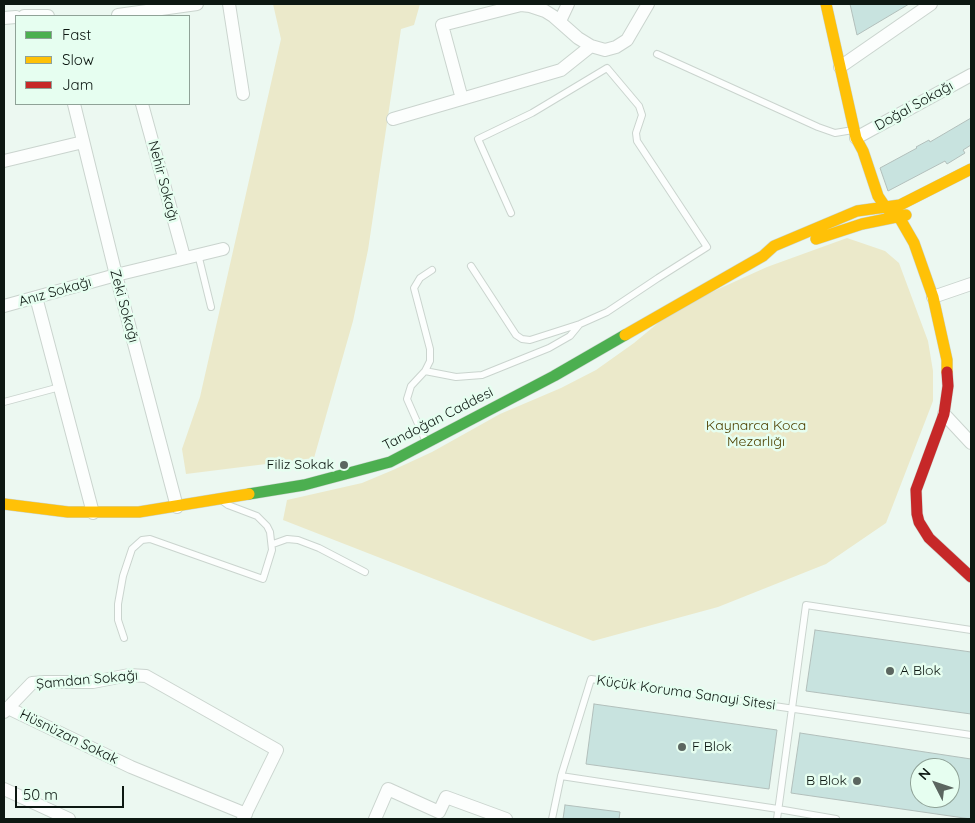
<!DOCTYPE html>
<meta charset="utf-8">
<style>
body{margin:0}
#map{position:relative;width:975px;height:823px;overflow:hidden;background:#ecf8f1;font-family:Quicksand,sans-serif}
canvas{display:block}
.frame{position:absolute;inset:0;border:5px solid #0d1812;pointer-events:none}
.legend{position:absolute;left:15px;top:15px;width:175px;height:90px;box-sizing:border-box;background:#e6fef0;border:1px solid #8fa297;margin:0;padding:6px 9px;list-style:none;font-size:15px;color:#0d1812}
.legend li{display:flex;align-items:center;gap:10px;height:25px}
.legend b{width:25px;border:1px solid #8fa297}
.north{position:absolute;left:910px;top:758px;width:50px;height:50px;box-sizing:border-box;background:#e6fef0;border:1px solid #8fa297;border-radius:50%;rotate:311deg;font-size:14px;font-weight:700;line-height:20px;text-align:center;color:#0d1812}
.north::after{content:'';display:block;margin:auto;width:18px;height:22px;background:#5b6660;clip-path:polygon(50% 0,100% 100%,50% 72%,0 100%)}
.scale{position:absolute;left:15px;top:786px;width:109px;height:22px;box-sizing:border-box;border:2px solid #0d1812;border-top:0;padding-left:6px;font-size:15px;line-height:18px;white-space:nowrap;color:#0d1812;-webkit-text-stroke:4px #e6fef0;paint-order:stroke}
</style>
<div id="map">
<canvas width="975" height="823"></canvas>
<div class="frame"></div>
<ul class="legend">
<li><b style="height:6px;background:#4caf50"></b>Fast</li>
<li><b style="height:6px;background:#ffc107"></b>Slow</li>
<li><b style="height:6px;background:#c62828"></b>Jam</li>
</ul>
<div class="north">N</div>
<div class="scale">50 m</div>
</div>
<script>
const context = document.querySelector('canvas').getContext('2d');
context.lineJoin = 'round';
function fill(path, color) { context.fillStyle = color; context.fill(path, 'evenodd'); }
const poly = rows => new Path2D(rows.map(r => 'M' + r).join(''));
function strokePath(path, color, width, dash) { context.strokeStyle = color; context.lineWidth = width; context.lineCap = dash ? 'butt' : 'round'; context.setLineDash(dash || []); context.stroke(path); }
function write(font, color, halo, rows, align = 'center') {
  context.font = font + ' Quicksand,sans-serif'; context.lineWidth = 5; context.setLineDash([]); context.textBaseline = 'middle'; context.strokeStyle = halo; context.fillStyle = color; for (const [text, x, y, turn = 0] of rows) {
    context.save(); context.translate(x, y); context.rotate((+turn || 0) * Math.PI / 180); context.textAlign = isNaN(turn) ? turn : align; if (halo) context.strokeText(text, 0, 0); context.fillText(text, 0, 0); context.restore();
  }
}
fill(poly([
 [273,4,420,4,414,25,401,29,368,250,353,321,314,458,186,474,182,449,200,397,281,39],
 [847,238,885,251,899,263,928,341,933,371,933,401,886,523,826,564,718,607,593,641,283,520,287,500,362,483,393,470,432,452,500,414,561,388,596,370,634,343,664,318,703,296,767,267]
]), '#ebe9ca');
const building = poly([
 [850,4,909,4,857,35,850,4],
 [971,118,971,145,963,150,965,153,947,164,945,161,888,191,880,168,917,148,916,147,929,140,930,142,971,118],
 [815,630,971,652,971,714,806,691,815,630],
 [594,704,777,730,769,789,586,764,594,704],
 [800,733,971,759,971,819,791,793,800,733],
 [920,768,950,768,950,798,920,798,920,768],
 [565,805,620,812,619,819,563,819,565,805]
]);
fill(building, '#c8e3df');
strokePath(building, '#b2bfbb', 1);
const lane = poly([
 [657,54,818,127,835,133,853,130],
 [198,254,211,307],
 [471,266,516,335,522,339,530,340,580,324,607,312,658,278,707,247,637,141,636,133,642,115,639,106,607,68,532,113,478,139,511,213],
 [425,371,456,377,482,375,549,348,570,336,579,325],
 [4,402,60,387],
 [426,442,407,399,411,386,425,371,430,361,430,349,414,288,420,278,432,270],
 [273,544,287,539,298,540,319,548,365,572],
 [124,638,118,620,118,604,123,576,132,549,142,540,150,539,263,579,272,550,270,532,267,526,257,516,228,505,224,502],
 [561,776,778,809,836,819],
 [552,819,561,776,591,679,971,735],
 [777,819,806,605,971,630]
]);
const street = poly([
 [229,4,243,94],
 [118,15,197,4],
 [24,16,48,16],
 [4,18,16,17],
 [560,21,568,4],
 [840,67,931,4],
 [462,99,442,25,521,5,530,6,545,11,553,16,578,38,591,46,605,50,616,47,627,40,648,4],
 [74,104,116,275,177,507],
 [142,104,184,257],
 [393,119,561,70,591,46],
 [856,138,971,75],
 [4,161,83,142],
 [36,297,93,513],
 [933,297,971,284],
 [4,306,116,275,223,249],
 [944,414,971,443],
 [8,708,32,683,45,682,93,682,129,675,146,676,277,750,243,819],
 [4,712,8,708,131,767,246,814],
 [4,789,69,819],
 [375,819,388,789,439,812,446,797,506,819]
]);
const fast = poly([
 [249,494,304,485,390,462,554,376,625,335]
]);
const slow = poly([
 [826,4,856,138,863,151,878,196,886,208,899,217,914,243,933,297,947,360,947,372],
 [816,239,862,224,906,215],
 [625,335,763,256,774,246,857,211,900,205,971,169],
 [4,504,68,512,139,512,249,494]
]);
const jam = poly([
 [947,372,948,386,944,414,916,490,917,514,919,522,929,538,971,577]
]);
strokePath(lane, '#cad4ce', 8);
strokePath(street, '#cad4ce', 14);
strokePath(fast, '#cad4ce', 12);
strokePath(slow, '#cad4ce', 12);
strokePath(jam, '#cad4ce', 12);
strokePath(lane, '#fcfefd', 6);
strokePath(street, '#fcfefd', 12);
strokePath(fast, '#4caf50', 11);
strokePath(slow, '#ffc107', 11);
strokePath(jam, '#c62828', 11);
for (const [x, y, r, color] of [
 [344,465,5,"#5b6660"],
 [890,671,5,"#5b6660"],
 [682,747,5,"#5b6660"],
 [857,781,5,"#5b6660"]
]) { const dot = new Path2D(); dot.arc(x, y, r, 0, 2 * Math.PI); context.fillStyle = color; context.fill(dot); strokePath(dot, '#e6fef0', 2); }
write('14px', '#0d1812', '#e6fef0', [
 ["Doğal Sokağı",914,106,-29],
 ["Nehir Sokağı",163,181,75],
 ["Anız Sokağı",55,292,-16],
 ["Zeki Sokağı",124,306,75],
 ["Tandoğan Caddesi",438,419,-27],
 ["Şamdan Sokağı",87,680,-5],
 ["Küçük Koruma Sanayi Sitesi",686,693,8],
 ["Hüsnüzan Sokak",69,737,26]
]);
write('14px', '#4e4000', '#e6fef0', [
 ["Kaynarca Koca",756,426],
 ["Mezarlığı",756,442]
]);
write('14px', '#0d1812', '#e6fef0', [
 ["Filiz Sokak",334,465],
 ["A Blok",900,671,"left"],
 ["F Blok",692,747,"left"],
 ["B Blok",847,781]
], 'right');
</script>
